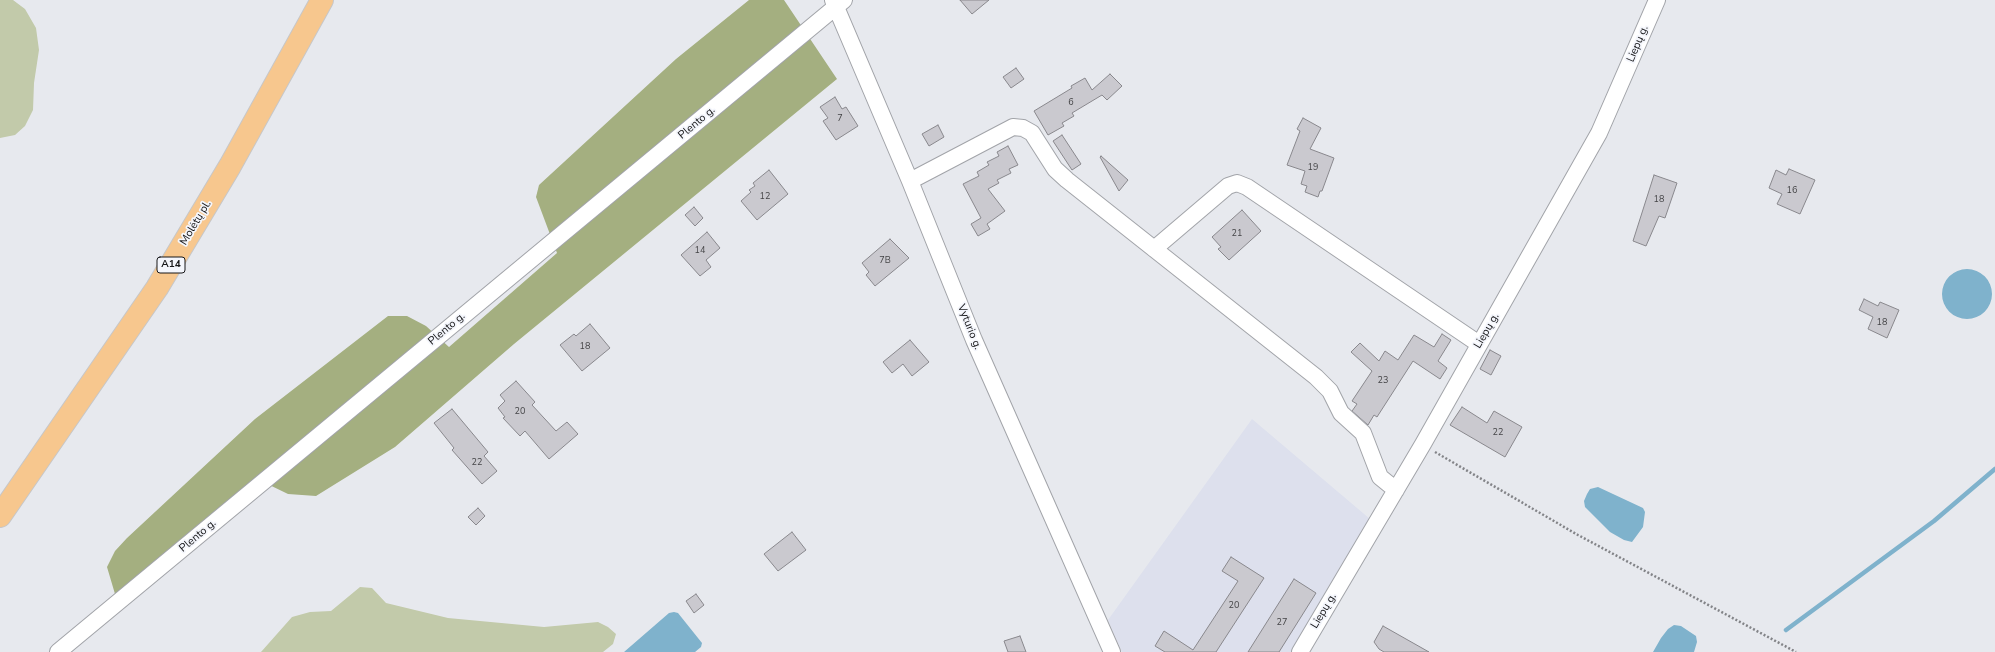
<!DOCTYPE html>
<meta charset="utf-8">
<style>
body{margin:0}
canvas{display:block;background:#e7e9ee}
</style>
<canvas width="1995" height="652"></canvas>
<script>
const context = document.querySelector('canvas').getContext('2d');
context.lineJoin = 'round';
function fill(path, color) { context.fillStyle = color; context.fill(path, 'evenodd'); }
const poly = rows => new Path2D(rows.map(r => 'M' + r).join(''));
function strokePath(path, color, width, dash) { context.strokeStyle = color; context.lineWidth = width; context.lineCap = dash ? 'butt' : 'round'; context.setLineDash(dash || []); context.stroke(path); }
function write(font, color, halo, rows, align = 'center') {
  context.font = font + ' "Nunito Sans",sans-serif'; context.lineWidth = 3.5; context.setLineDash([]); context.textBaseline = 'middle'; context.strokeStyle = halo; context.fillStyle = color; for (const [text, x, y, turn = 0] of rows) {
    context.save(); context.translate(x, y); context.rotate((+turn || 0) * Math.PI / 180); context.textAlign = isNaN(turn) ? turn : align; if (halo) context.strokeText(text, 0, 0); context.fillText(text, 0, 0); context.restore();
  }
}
fill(poly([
 [1252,419,1370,519,1293,652,1122,652,1108,620]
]), '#dde0ed');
fill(poly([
 [0,0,13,0,25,9,36,28,39,50,34,83,33,110,25,126,15,135,0,138],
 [360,587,372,588,386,603,448,618,544,627,598,622,608,627,616,634,613,644,603,652,261,652,292,617,310,612,331,611]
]), '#c2caaa');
fill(poly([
 [749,0,784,0,837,79,514,344,395,447,316,496,288,494,255,478,115,594,107,567,115,551,127,538,255,419,388,316,407,316,426,326,449,347,557,253,536,197,539,185,676,59]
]), '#a4af80');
fill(poly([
 '1942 294a25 25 0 1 1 50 0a25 25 0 1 1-50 0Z',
 [1598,487,1643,508,1645,512,1643,527,1632,542,1624,540,1610,532,1585,507,1584,501,1587,494,1590,489],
 [674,612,678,613,702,643,701,647,695,652,624,652,669,613],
 [1674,625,1681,626,1696,636,1697,642,1694,652,1653,652,1661,638,1668,629]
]), '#7fb2cc');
strokePath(poly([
 [1786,630,1934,521,1995,469]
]), '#7fb2cc', 4.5);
const building = poly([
 [960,0,989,0,972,14,960,0],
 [1016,68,1024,79,1011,88,1003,77,1016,68],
 [1110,74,1122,86,1107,100,1102,95,1072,113,1074,116,1062,123,1064,126,1048,135,1034,111,1072,88,1071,86,1085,78,1092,90,1110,74],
 [835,97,842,109,846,107,858,126,836,140,823,121,828,118,820,107,835,97],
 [1303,118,1321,128,1310,149,1334,158,1322,191,1320,191,1318,197,1305,192,1307,186,1301,184,1305,171,1287,165,1300,131,1297,129,1303,118],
 [938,125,944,137,929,146,922,134,938,125],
 [1062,135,1081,164,1072,170,1053,141,1062,135],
 [1008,146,1018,165,1009,169,1011,173,997,180,999,183,988,189,1005,211,987,224,990,229,978,236,971,224,981,218,963,184,979,176,977,172,989,165,987,162,999,156,997,152,1008,146],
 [1101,156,1128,180,1119,191,1100,157,1101,156],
 [1789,169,1815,180,1800,214,1777,204,1782,194,1769,188,1776,170,1786,175,1789,169],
 [769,170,788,194,757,220,741,201,751,192,749,190,755,186,753,183,769,170],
 [1654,175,1677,183,1665,218,1659,216,1646,246,1633,241,1654,175],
 [694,207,703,218,695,226,685,215,694,207],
 [1242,210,1261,231,1229,260,1218,249,1221,247,1212,237,1242,210],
 [707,232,720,248,706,260,711,267,700,276,681,255,707,232],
 [890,239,909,258,875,286,866,275,869,272,862,263,890,239],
 [1864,299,1878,306,1880,302,1899,310,1887,338,1868,329,1873,317,1859,310,1864,299],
 [590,324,610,348,582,371,560,345,574,334,576,336,590,324],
 [1442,334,1451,340,1438,361,1447,368,1440,379,1413,361,1377,417,1374,415,1368,425,1352,411,1357,404,1352,401,1372,371,1351,352,1360,343,1379,361,1385,351,1398,360,1414,335,1434,347,1442,334],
 [910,340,929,362,912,376,903,364,892,373,883,362,910,340],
 [1490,350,1501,356,1491,375,1480,369,1490,350],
 [516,381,535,402,532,405,556,431,567,422,578,434,549,459,525,431,520,436,503,418,505,417,498,408,505,401,500,395,516,381],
 [1462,407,1487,423,1494,411,1522,427,1505,457,1450,425,1462,407],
 [452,409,488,452,484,456,497,471,482,484,452,450,454,448,434,423,452,409],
 [478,508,485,516,476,525,468,517,478,508],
 [792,532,806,550,778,571,764,554,792,532],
 [1231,557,1264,578,1216,652,1165,652,1155,646,1164,631,1193,650,1238,581,1222,571,1231,557],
 [1294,579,1316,593,1279,652,1248,652,1294,579],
 [696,594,704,605,694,613,686,601,696,594],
 [1383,626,1429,652,1384,652,1379,649,1374,642,1383,626],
 [1020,636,1026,652,1008,652,1004,641,1020,636]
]);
fill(building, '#cac9cf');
strokePath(building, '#89888d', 1);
const minor = poly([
 [833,0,910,181,974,340,1112,652],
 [910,181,1013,127,1023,128,1032,133,1055,169,1067,180,1316,377,1330,391,1341,413,1363,433,1380,477,1396,490],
 [1154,249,1228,186,1237,183,1247,187,1479,344],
 [58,652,844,0],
 [1300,652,1423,444,1599,133,1657,0]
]);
const highway = poly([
 [0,516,157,288,230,166,322,0]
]);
strokePath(minor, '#a2a4a9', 18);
strokePath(highway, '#c7c7c8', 24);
strokePath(poly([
 [1435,452,1578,535,1796,652]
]), '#838488', 2.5, [2, 2]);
strokePath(minor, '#fff', 16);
strokePath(highway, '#f7c78e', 22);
write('9px', '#444446', null, [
 ["6",1071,103],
 ["7",840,119],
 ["19",1313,168],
 ["16",1792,191],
 ["12",765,197],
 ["18",1659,200],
 ["21",1237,234],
 ["14",700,251],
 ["7B",885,261],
 ["18",1882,323],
 ["18",585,347],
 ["23",1383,381],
 ["20",520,412],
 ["22",1498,433],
 ["22",477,463],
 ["20",1234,606],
 ["27",1282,623]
]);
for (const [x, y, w] of [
 [171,265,28]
]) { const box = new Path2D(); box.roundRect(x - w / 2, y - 8, w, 16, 3); context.fillStyle = '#f4f6fc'; context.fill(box); strokePath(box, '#171719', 1); }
write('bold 10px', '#171719', null, [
 ["A14",171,265]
]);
write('11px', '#171719', '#f4f6fc', [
 ["Liepų g.",1638,44,-67],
 ["Plento g.",697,123,-40],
 ["Molėtų pl.",196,223,-59],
 ["Vyturio g.",969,327,68],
 ["Plento g.",447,329,-40],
 ["Liepų g.",1487,331,-60],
 ["Plento g.",198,536,-40],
 ["Liepų g.",1324,611,-59]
]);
</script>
